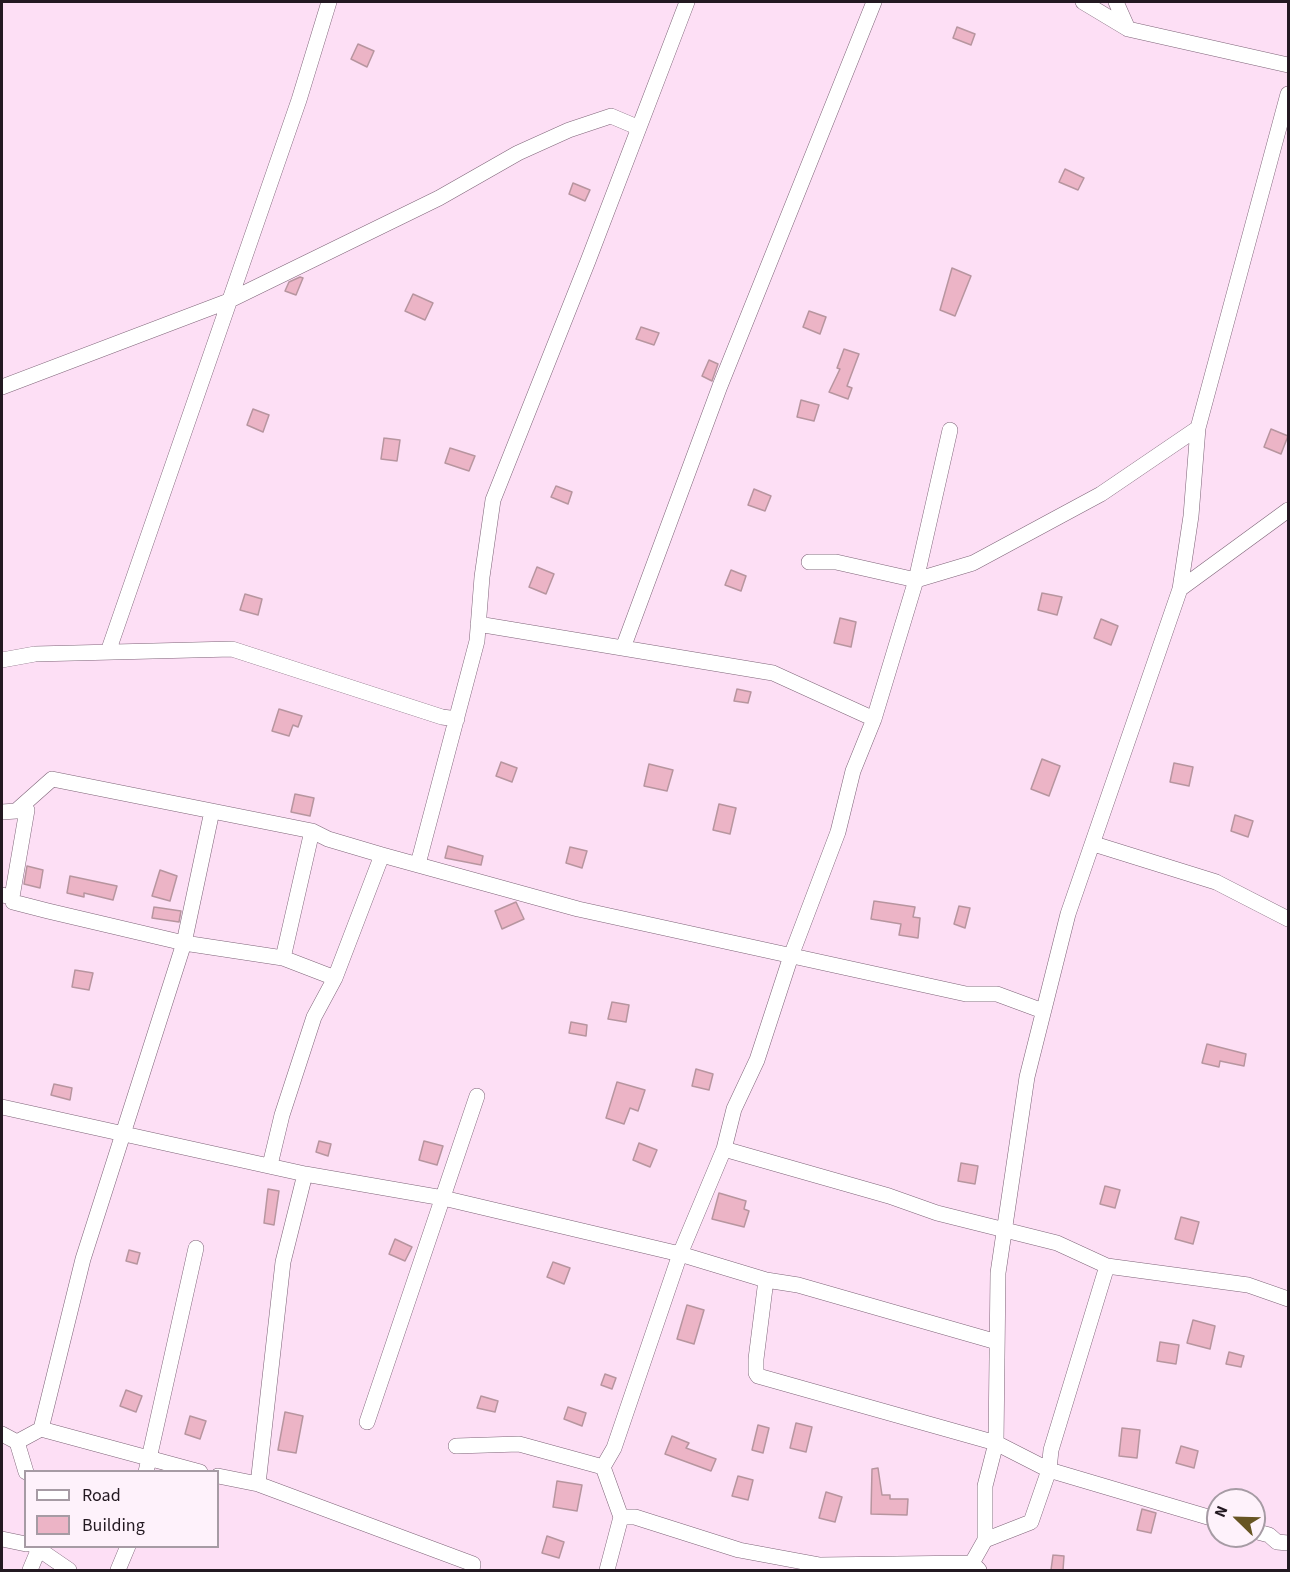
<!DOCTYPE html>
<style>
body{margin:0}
#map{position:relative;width:1290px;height:1572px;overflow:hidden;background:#fddff5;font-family:"Source Sans 3",sans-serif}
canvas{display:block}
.frame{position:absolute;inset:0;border:3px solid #231921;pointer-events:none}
.legend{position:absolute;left:24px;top:1470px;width:195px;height:78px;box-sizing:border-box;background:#fef2fb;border:2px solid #a69ba4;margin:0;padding:8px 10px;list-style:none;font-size:18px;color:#231921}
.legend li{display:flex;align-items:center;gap:12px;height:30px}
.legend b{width:30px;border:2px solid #a69ba4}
.north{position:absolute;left:1206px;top:1488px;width:60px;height:60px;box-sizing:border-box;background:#fef2fb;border:2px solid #a69ba4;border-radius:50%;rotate:293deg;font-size:16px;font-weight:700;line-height:24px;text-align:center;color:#231921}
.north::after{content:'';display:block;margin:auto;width:21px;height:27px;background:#675523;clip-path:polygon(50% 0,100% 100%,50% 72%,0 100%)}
</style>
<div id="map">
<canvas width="1290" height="1572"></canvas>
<div class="frame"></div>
<ul class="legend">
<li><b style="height:8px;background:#fff"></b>Road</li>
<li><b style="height:16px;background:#ecb4c6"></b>Building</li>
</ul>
<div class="north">N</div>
</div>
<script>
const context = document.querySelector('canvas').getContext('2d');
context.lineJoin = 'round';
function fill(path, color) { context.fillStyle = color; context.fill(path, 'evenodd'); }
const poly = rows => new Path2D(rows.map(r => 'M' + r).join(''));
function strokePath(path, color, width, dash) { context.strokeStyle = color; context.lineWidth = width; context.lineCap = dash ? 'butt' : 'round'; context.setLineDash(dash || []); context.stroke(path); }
const building = poly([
 [957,27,975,34,971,45,953,38,957,27],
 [358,44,374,51,367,67,351,59,358,44],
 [1065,169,1084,178,1078,190,1059,182,1065,169],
 [573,183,590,190,585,201,569,194,573,183],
 [952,268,971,276,955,316,940,310,952,268],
 [300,277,303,278,296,295,285,291,289,282,300,277],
 [413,294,433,303,425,320,405,311,413,294],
 [809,311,826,317,820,334,803,327,809,311],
 [641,327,659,333,654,345,636,339,641,327],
 [844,349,859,354,847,386,852,388,848,399,829,392,840,369,837,368,844,349],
 [709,360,718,364,712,381,702,376,709,360],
 [801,400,819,405,814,421,797,417,801,400],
 [253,409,269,415,263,432,247,425,253,409],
 [1271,429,1288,436,1281,454,1264,447,1271,429],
 [384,438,400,440,397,461,381,459,384,438],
 [450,448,475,456,469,471,445,463,450,448],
 [556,486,572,492,568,504,551,497,556,486],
 [754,489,771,496,765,511,748,505,754,489],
 [537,567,554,574,546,594,529,587,537,567],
 [731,570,746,576,741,591,725,585,731,570],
 [1042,593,1062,597,1057,615,1038,610,1042,593],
 [245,594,262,599,258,615,240,610,245,594],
 [840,618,856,622,851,647,834,643,840,618],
 [1101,619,1118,626,1111,645,1094,638,1101,619],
 [737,689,751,692,748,703,734,701,737,689],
 [279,709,302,716,298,727,293,725,289,736,272,731,279,709],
 [1042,759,1060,766,1049,796,1031,789,1042,759],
 [501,762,517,768,512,782,496,776,501,762],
 [1174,763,1193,767,1189,786,1170,782,1174,763],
 [649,764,673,770,667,791,644,786,649,764],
 [295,794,314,798,310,816,291,812,295,794],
 [719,804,736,808,730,834,713,830,719,804],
 [1235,815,1253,821,1248,837,1231,831,1235,815],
 [448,846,483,856,481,865,445,858,448,846],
 [570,847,587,851,582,868,566,863,570,847],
 [27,866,43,870,40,888,24,884,27,866],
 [160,870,177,876,170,901,152,896,160,870],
 [70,876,117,886,113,900,84,893,84,897,67,893,70,876],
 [874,901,915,907,913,917,920,918,918,938,899,935,901,924,871,919,874,901],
 [516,902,524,919,502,929,495,911,516,902],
 [959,906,970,908,965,928,954,924,959,906],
 [154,907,181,911,179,922,152,918,154,907],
 [75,970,93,973,89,990,72,987,75,970],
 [612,1002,629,1005,626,1022,608,1019,612,1002],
 [571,1022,587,1025,586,1036,569,1033,571,1022],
 [1207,1044,1246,1054,1244,1066,1220,1061,1219,1067,1202,1063,1207,1044],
 [696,1069,713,1074,709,1090,692,1086,696,1069],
 [617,1082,645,1090,638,1111,630,1108,624,1124,606,1118,617,1082],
 [54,1084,72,1088,70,1100,51,1095,54,1084],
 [319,1141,331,1144,328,1156,316,1152,319,1141],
 [424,1141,443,1146,437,1165,419,1160,424,1141],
 [639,1143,657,1150,650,1167,633,1160,639,1143],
 [961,1163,978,1166,975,1184,958,1181,961,1163],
 [1105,1186,1120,1190,1115,1208,1100,1204,1105,1186],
 [268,1189,279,1191,274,1225,264,1223,268,1189],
 [719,1193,746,1201,744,1209,749,1211,744,1227,712,1219,719,1193],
 [1181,1217,1199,1222,1193,1244,1175,1239,1181,1217],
 [395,1239,412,1247,405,1261,389,1254,395,1239],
 [129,1250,140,1253,137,1264,126,1261,129,1250],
 [553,1262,570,1268,564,1284,547,1277,553,1262],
 [687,1305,704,1310,694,1344,677,1339,687,1305],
 [1193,1320,1215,1326,1210,1349,1187,1343,1193,1320],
 [1160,1342,1179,1345,1176,1364,1157,1361,1160,1342],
 [1229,1352,1244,1356,1241,1367,1226,1364,1229,1352],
 [605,1374,616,1378,612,1389,601,1385,605,1374],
 [126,1390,142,1396,136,1412,120,1406,126,1390],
 [481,1396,498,1401,495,1412,477,1408,481,1396],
 [568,1407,586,1413,582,1426,564,1419,568,1407],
 [285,1412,303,1416,296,1453,278,1450,285,1412],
 [190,1416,206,1421,200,1439,185,1434,190,1416],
 [796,1423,812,1427,806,1452,790,1448,796,1423],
 [758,1425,769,1428,763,1453,752,1450,758,1425],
 [1122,1428,1140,1430,1137,1458,1119,1456,1122,1428],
 [672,1436,689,1443,686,1448,716,1459,711,1471,665,1454,672,1436],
 [1181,1446,1198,1451,1194,1468,1176,1463,1181,1446],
 [878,1468,882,1495,890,1495,890,1499,908,1499,907,1515,871,1514,872,1469,878,1468],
 [738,1476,753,1480,748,1500,732,1496,738,1476],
 [557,1481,582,1485,577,1511,553,1507,557,1481],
 [826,1492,842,1497,835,1522,819,1518,826,1492],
 [1142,1509,1156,1513,1151,1533,1137,1530,1142,1509],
 [547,1536,564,1542,559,1558,542,1553,547,1536],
 [1053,1555,1064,1556,1063,1570,1051,1570,1053,1555]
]);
fill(building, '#ecb4c6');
strokePath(building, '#b7959f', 1.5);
const street = poly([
 [1083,2,1128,29],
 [1116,2,1128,29,1288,65],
 [2,387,226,302,439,198,518,153,569,130,611,116,637,127],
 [809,562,836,562,916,580,973,563,1101,494,1198,428],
 [1180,589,1288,510],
 [478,624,773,673,874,719],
 [623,648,720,386,874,2],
 [108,652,299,100,329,2],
 [2,660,35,654,232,649,442,717,457,719],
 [2,812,16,811,52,779,312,831,328,839,382,855,578,909,966,994,997,994,1043,1011],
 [1094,844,1216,882,1288,919],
 [418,864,477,641,482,577,493,500,588,261,687,2],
 [2,895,12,897,13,902,48,911,184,943,283,958,335,978],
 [12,897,27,810,16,811],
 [283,958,312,831],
 [2,1107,305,1174,443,1198,680,1254,766,1280,798,1285,997,1342],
 [724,1149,889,1196,937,1213,1057,1243,1107,1266,1248,1285,1288,1299],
 [270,1165,282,1115,314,1017,335,978,382,855],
 [766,1280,756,1359,756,1373,758,1376,996,1443,1049,1470,1218,1520],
 [367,1422,477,1096],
 [41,1429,83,1259,184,943,212,811],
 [2,1434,17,1442,26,1472],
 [17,1442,41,1429,200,1472],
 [456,1446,519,1444,603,1467],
 [146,1472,196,1248],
 [218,1476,258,1484,473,1564,472,1570],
 [258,1484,283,1262,305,1174],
 [621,1517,635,1517,739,1550,820,1565,972,1563,979,1570],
 [1254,1531,1269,1535,1277,1542,1288,1543],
 [2,1539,26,1544],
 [985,1540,1031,1522,1049,1470,1051,1450,1107,1266],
 [34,1546,69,1570],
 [972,1563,985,1540,985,1486,996,1443,998,1273,1027,1077,1068,914,1180,589,1191,516,1198,428,1288,94],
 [30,1570,40,1546],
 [118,1570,128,1546],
 [607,1570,621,1517,603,1467,614,1448,680,1254,724,1149,734,1109,757,1060,791,956,838,832,853,771,874,719,916,580,950,430]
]);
strokePath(street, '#7e6478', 16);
strokePath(street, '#fff', 15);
</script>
